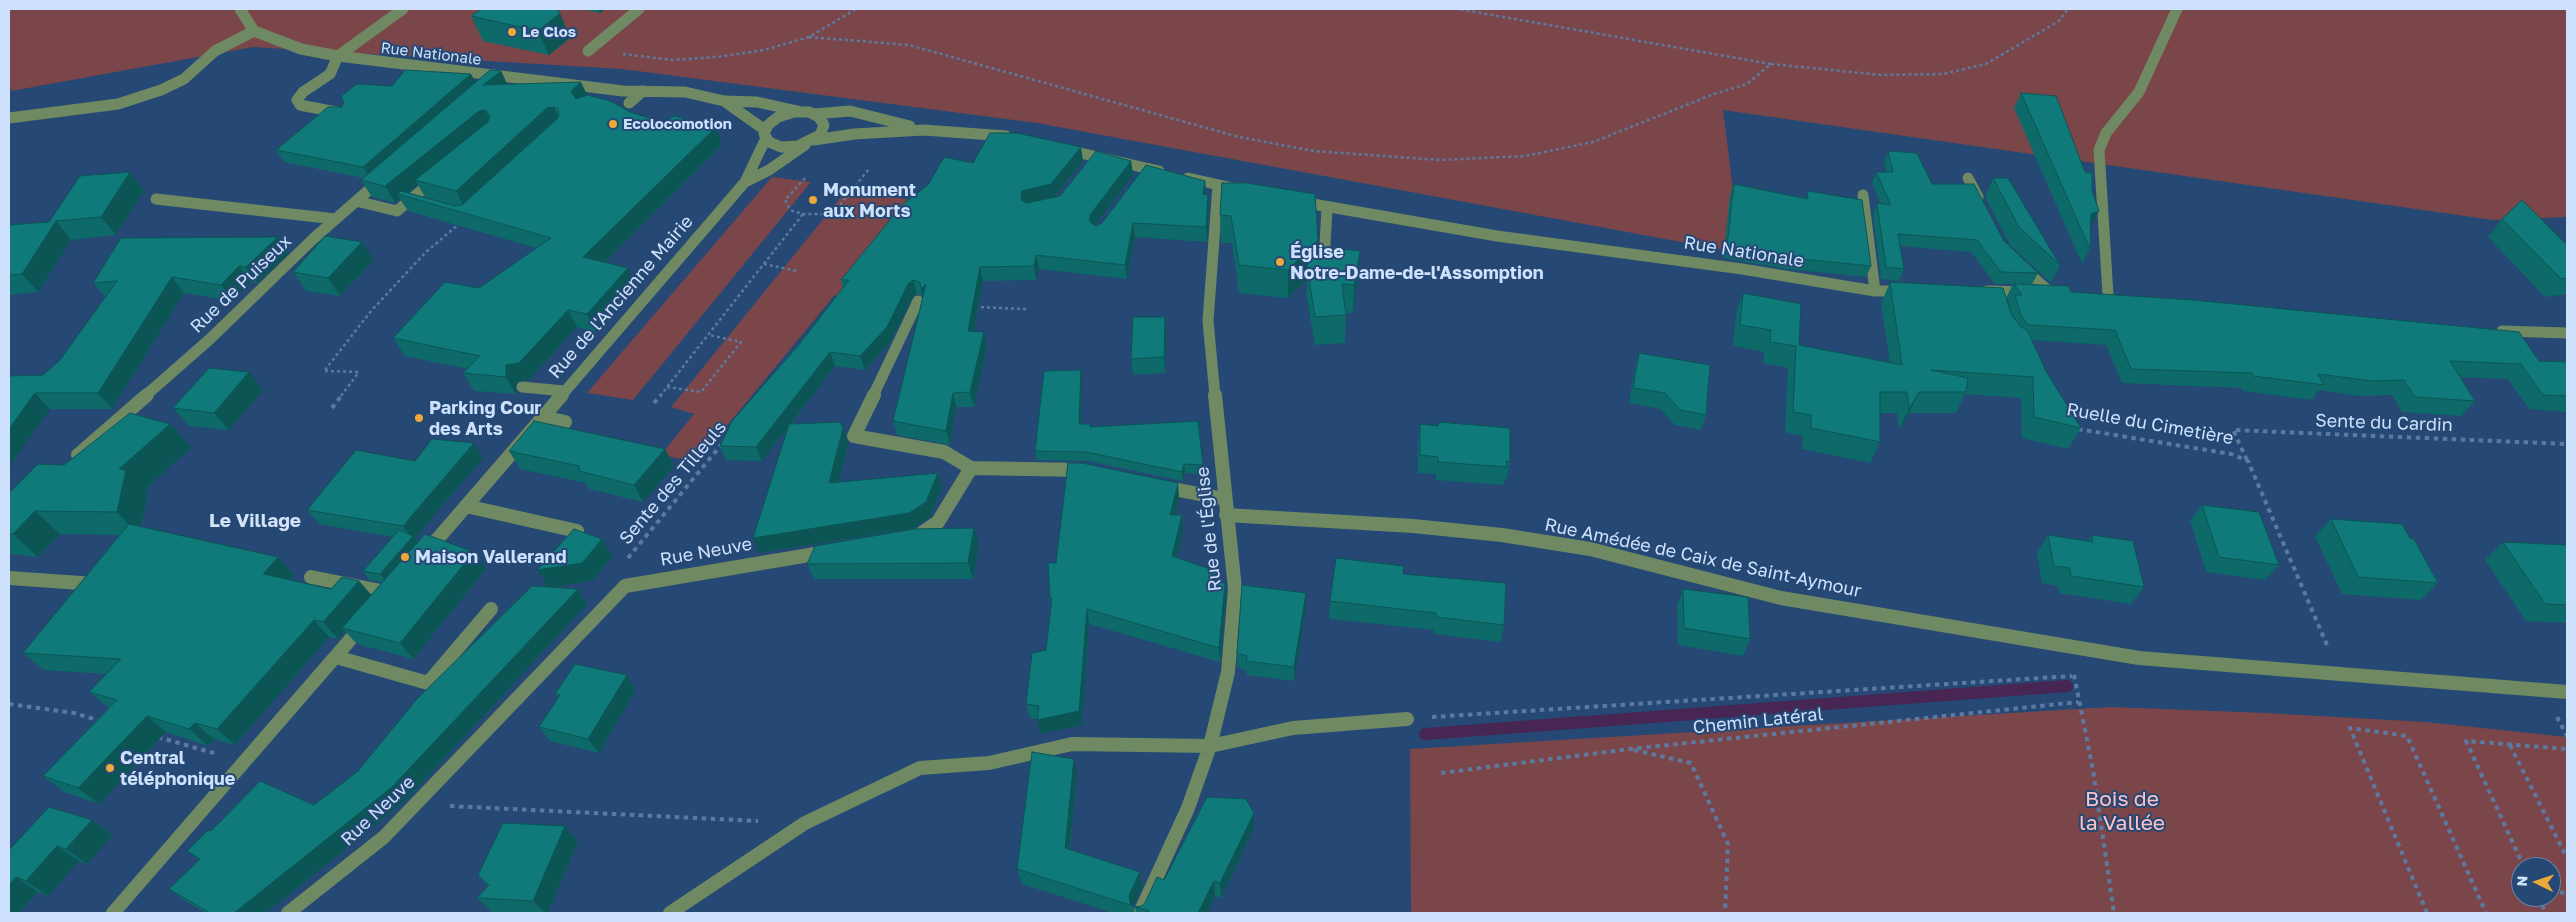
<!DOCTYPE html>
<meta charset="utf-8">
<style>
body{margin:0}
#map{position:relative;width:2576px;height:922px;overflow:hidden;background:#254874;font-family:"Golos Text",sans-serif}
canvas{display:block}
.frame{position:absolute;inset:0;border:10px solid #cde1fc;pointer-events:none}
.north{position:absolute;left:2511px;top:857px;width:50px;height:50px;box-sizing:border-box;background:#254874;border:1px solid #6885aa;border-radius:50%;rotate:274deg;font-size:14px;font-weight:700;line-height:20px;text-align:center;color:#cde1fc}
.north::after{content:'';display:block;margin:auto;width:18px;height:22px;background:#eca93a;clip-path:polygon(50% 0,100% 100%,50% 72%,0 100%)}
</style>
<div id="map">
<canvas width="2576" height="922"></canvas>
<div class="frame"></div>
<div class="north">N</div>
</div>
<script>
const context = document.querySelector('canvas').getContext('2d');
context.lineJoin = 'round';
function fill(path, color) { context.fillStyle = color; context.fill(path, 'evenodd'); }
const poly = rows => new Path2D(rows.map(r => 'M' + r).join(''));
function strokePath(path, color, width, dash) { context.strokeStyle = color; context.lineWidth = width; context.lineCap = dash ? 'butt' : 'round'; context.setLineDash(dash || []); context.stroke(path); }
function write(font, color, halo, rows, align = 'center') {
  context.font = font + ' "Golos Text",sans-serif'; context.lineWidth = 4; context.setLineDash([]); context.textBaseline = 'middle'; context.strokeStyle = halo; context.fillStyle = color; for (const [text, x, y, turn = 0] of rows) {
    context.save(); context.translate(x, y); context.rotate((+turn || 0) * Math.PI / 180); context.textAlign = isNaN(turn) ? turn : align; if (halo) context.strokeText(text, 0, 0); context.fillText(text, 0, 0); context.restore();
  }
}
fill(poly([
 [9,9,2567,9,2567,217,2493,220,1723,110,1741,253,1037,123,622,69,253,47,11,91,9,81],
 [772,177,811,182,633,400,587,393],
 [850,186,921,203,844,294,834,296,697,462,661,455,694,414,671,407],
 [2111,707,2266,713,2426,722,2567,737,2567,913,1411,913,1410,749],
 [2521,867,2551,867,2551,897,2521,897]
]), '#7b464a');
strokePath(poly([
 [1425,734,2067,686]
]), '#472654', 12);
strokePath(poly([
 [809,37,909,45,1239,137,1314,151,1440,160,1525,156,1593,142,1714,94,1747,84,1771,64,1458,9],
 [623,54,673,60,717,57,764,50,809,37,856,9],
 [1771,64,1881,75,1943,74,1986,64,2059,21,2068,9],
 [805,178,785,200,790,210,803,214,833,214,868,170],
 [764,264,797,271],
 [975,307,1026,309],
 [325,370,371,311,425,253,459,224],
 [325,371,359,372],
 [667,387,701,392,741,342,709,335],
 [341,396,359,372],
 [660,396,803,214]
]), '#5c7aa0', 2.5, [3, 3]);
strokePath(poly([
 [654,403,661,395],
 [332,408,342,395],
 [2078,429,2231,454,2248,461,2327,645],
 [2247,460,2233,430,2567,444],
 [628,558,721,445],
 [2074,675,2093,770,2114,913],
 [9,704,74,713,101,721],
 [1432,717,2072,676],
 [2557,717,2567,736],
 [158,737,217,754],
 [2510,745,2567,858],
 [1634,750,1691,763,1728,844,1725,913],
 [1441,773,1630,749,2078,702],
 [450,806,758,821],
 [2524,867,2466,741,2567,749],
 [2551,892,2567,893],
 [2538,897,2546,913],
 [2427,913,2350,728,2407,736,2486,913]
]), '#5c7aa0', 4, [4.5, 4.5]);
strokePath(poly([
 [240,9,254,31,301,49,338,56,623,91,685,92,724,101,757,102,802,112],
 [588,51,639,9],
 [724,101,765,130],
 [629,103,643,91],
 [794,112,809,112,819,117,824,125,820,135,798,146,781,147,769,142,764,134,768,125,778,117,794,112],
 [341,113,300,105,297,100,303,92,330,74,338,56,403,9],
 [814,114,850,111,910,126],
 [9,118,118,104,161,90,184,79,215,51,254,31],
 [814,140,854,134,924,130,1006,136],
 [1067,150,1159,171],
 [1188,178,1237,189],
 [1968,178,1978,197],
 [745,182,769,170,805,145],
 [1863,195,1875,291],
 [156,199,336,219],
 [356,201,397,211,410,200],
 [418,202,410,200,434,180],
 [1301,202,1497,236,1742,269,1875,291,1902,291],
 [1324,264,1327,208],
 [2023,268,2051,293],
 [1987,291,2026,292],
 [2108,295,2099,150,2106,133,2139,92,2177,9],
 [2502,331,2567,333],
 [522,387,564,391],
 [145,396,210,339,313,239,379,181],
 [561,396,745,182,766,138],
 [873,396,918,301],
 [1215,396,1208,321,1218,185]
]), '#6f8962', 11);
strokePath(poly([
 [874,395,854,436,944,452,971,468,1082,470],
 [543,417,565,422],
 [78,455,147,395],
 [1163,487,1225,499],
 [466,506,577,531],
 [1226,515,1413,526,1502,535,1590,549,1781,598,2139,658,2567,692],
 [916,537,938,522,971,468],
 [428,550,562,395],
 [311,577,391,593],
 [9,578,95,584],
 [336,657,428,683,491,609],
 [113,913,362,626],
 [288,913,384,837,625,586,827,552],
 [670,913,805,823,920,768,989,763,1072,744,1210,746,1293,728,1407,719],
 [1140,913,1188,808,1210,746,1228,672,1235,589,1215,395]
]), '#6f8962', 14);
fill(poly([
 [581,9,605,9,600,13],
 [471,16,570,38,549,55,483,41],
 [501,71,507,84,587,95,630,112,662,122,716,127,722,145,604,262,636,286,596,332,577,327,529,380,516,382,516,394,474,391,463,373,468,369,405,356,393,338,479,288,536,248,408,211,400,199,395,203,372,197,361,180,363,178,284,162,276,150,342,107,392,86,476,82],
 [418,185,425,197,456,206,408,193],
 [2021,93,2091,226,2090,249,2082,264,2014,108],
 [1888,151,2004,241,2038,273,2032,284,2071,292,2539,361,2567,362,2567,412,2529,409,2508,379,2460,377,2475,401,2461,416,2402,412,2392,395,2360,396,2319,390,2312,400,2243,391,2241,388,2122,383,2106,345,2032,340,2046,371,2081,428,2068,449,2022,438,2021,398,1965,394,1956,413,1909,413,1899,430,1897,413,1880,413,1880,442,1870,463,1802,449,1803,436,1785,432,1788,368,1763,363,1764,352,1733,346,1736,314,1743,293,1799,345,1890,362,1881,304,1890,282,2006,298,2013,284,1995,284,1971,252,1900,246,1904,269,1899,281,1881,279,1873,214,1877,203,1880,203,1872,183,1876,172,1886,172,1884,163],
 [2006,299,2010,304,2009,307],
 [1083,161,1054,197,1060,196,1131,161,1133,175,1095,225,1096,226,1205,181,1206,195,1209,209,1207,242,1135,237,1127,279,1039,269,1036,280,983,281,974,331,987,346,974,407,956,407,950,445,897,435,893,421,923,296,917,294,912,298,891,341,865,370,835,366,791,424,843,428,848,443,839,482,938,473,942,488,930,517,914,528,759,553,788,427,762,461,726,460,720,446,843,288,841,280,973,163],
 [130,172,144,190,116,235,71,240,38,292,9,295,9,225,49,222],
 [1993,178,2060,265,2051,283,2010,245,1985,196],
 [1222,183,1318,247,1360,251,1358,279,1353,313,1346,313,1345,343,1315,345,1306,293,1307,279,1288,298,1239,293,1232,243,1221,243,1220,215],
 [1734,184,1806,198,1808,191,1871,266,1866,277,1787,269,1723,258,1730,195],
 [2502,219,2567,245,2567,294,2545,297,2488,237],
 [289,253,257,283,251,282,233,301,184,293,112,409,50,409,9,376,43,375,60,360,105,297,93,283],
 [374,260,340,296,306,291,293,272],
 [1165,317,1166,333,1165,373,1133,375,1131,359],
 [1639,353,1706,415,1701,430,1675,425,1660,409,1629,403,1635,368],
 [1081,370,1082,379,1081,424,1090,424,1090,427,1198,421,1203,474,1185,473,1183,481,1088,461,1037,460,1035,451],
 [263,390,229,430,189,426,173,408],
 [170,424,191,448,144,490,148,493,141,527,278,557,294,575,290,580,331,589,359,581,371,595,382,582,370,580,363,571,393,537,319,524,307,510,415,461,483,458,415,538,418,542,474,552,486,569,413,659,357,644,345,631,338,639,329,637,235,745,214,739,208,746,166,732,99,804,64,792,43,776,109,708,89,692,107,674,44,670,23,653,119,535,60,534,38,557,9,554,9,493,64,465],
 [1420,424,1510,462,1507,479,1505,479,1504,485,1436,480,1436,474,1418,473,1418,442],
 [665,449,674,466,643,502,589,489,586,483,520,469,509,451],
 [1179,498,1175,515,1182,515,1183,531,1177,557,1216,582,1225,583,1226,598,1220,662,1089,624,1082,725,1040,734,1037,719,1030,718,1026,704,1046,650,1051,605,1050,598,1056,563],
 [2202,505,2279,565,2265,580,2206,572,2190,520],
 [2331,519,2410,538,2438,583,2421,600,2342,594,2315,536],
 [2048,535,2088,541,2092,535,2144,587,2131,604,2059,593,2058,586,2042,583,2037,553],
 [602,539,613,556,593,580,552,587,587,604,405,801,266,913,206,913,187,902,169,889,199,860,187,851,211,831,314,805,358,771,548,587],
 [2503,542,2567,545,2567,623,2526,621,2485,560],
 [979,544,973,579,814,579,807,564],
 [1403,574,1504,625,1501,642,1434,634,1434,630,1329,619,1330,601],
 [1683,589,1750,639,1743,656,1678,645,1677,606],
 [1306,608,1294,681,1247,675,1246,670,1237,667,1237,653],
 [627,675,636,690,599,753,550,741,539,727,558,698,555,694],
 [1077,774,1070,850,1140,872,1142,887,1133,906,1135,913,1113,913,1022,884,1017,869],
 [1254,813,1254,828,1221,898,1215,896,1207,913,1136,913,1135,907,1142,906,1164,880],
 [113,835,87,864,79,861,48,896,38,892,19,913,9,913,9,850],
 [578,841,548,913,492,912,477,898,488,886,478,875]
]), '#0e6969');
fill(poly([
 [598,9,605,9,600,13],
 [560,13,570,38,549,55,538,31],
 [501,71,509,88,483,85],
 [471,74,478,86,371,179,363,167],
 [581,82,589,99,579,108,571,91],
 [554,107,562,124,465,209,456,191,547,108],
 [485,110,494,127,415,180,418,185,404,196,398,194,400,199,395,203,385,186,479,111],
 [716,127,722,145,592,275,583,257],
 [1081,147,1083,161,1053,198,1024,205,1021,200,1022,191],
 [1131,161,1133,175,1092,229,1090,222,1090,215],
 [130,172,144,190,116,235,101,217],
 [1205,181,1206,195,1203,194],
 [1208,195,1209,209,1207,242,1206,227],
 [2099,211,2091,226,2091,214],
 [56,221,71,240,38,292,22,274],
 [1133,223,1135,237,1127,279,1125,265],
 [278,237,289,253,257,283,246,267],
 [1318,240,1317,268,1312,246],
 [362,242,374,260,340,296,328,278],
 [1308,250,1307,279,1288,298,1288,270],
 [1360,251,1358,279,1353,313,1354,285],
 [1036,255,1039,269,1036,280,1034,266],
 [239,266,251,282,233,301,221,285],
 [980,267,983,281,971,345,968,331],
 [628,268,636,286,596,332,587,314],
 [172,277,184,293,112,409,98,393],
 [913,280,917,294,912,298,891,341,865,370,860,356,908,284],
 [926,284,925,304,921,289],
 [568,310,577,327,529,380,516,382,516,394,506,377,506,365],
 [1165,317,1166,333,1165,373,1164,357],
 [984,332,987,346,974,407,970,392],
 [830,352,835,366,762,461,756,447],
 [1081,370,1082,379,1080,433,1079,424],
 [249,372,263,390,229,430,214,413],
 [1919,392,1909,413,1899,430,1909,409],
 [35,393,50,409,9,467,9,429],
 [953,393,956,407,950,445,946,431],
 [170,424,191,448,144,490,148,493,139,536,117,512,119,469],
 [843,428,848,443,835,498,829,483],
 [474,443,483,458,415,538,420,545,387,583,380,574,412,538,403,526],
 [665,449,674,466,643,502,634,485],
 [1184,464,1185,473,1183,481,1182,472],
 [938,473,942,488,930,517,914,528,759,553,753,538],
 [1178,483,1179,498,1172,530,1170,515],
 [35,511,60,534,38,557,13,534],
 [1182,515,1183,531,1174,571,1172,556],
 [974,528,979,544,973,579,968,563],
 [602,539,613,556,593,580,549,588,537,570],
 [474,552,486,569,413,659,400,643],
 [278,557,294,575,279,591,263,574],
 [359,581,374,598,342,628,345,631,338,639,323,622],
 [1225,583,1226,598,1220,662,1219,648],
 [578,589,587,604,405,801,266,913,234,913],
 [1306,593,1306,608,1294,681,1294,667],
 [1087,609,1089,624,1082,725,1040,734,1037,720],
 [314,620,329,637,235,745,217,729],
 [627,675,636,690,599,753,588,739],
 [147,716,166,732,99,804,78,788],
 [195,723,214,739,208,746,189,729],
 [1074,759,1077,774,1068,863,1065,848],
 [1254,813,1254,828,1221,898,1220,883],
 [92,820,113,835,87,864,66,849],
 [565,826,578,841,548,913,545,913,533,901],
 [57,846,79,861,48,896,26,881],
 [1140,872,1142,887,1133,906,1130,905,1129,895],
 [16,877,38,892,19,913,9,913,9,885],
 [1214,881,1215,896,1207,913,1198,913]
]), '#0b5555');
const building = poly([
 [481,9,557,9,560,13,538,31,471,16,481,9],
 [405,70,471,74,363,167,276,150,328,107,342,107,344,102,341,96,357,84,392,86,405,70],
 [490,70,501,71,483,85,581,82,571,91,576,99,588,95,610,101,630,112,662,122,675,116,716,127,583,257,628,268,587,314,568,310,519,363,506,365,506,377,463,373,480,356,393,338,445,282,479,288,551,238,398,194,401,191,455,206,462,205,557,119,559,115,558,109,554,107,547,108,456,191,415,180,488,122,490,115,485,110,479,111,385,186,361,180,490,70],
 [2021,93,2056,96,2085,172,2092,173,2092,191,2099,211,2091,214,2090,249,2021,93],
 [990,133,1017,133,1081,147,1051,184,1022,191,1021,200,1027,203,1060,196,1096,151,1131,161,1090,215,1090,222,1096,226,1102,223,1146,165,1205,181,1203,194,1208,195,1206,227,1133,223,1125,265,1036,255,1034,266,980,267,968,331,984,332,970,392,953,393,946,431,893,421,926,284,921,289,920,282,913,280,908,284,887,327,860,356,830,352,756,447,720,446,732,421,797,347,849,280,841,280,903,204,928,185,944,157,973,163,990,133],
 [1888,151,1917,153,1932,184,1974,184,2004,241,2038,273,2001,272,1977,240,1898,234,1904,269,1886,267,1877,203,1891,205,1876,172,1893,172,1888,151],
 [130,172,101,217,56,221,22,274,9,275,9,225,49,222,80,176,130,172],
 [1993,178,2008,178,2060,265,2019,227,1993,178],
 [1222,183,1247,183,1315,194,1318,240,1312,246,1360,251,1354,285,1342,284,1346,315,1315,317,1307,266,1308,250,1288,270,1239,265,1231,216,1220,215,1222,183],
 [1734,184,1807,199,1808,191,1862,200,1871,266,1791,258,1727,246,1734,184],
 [2522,200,2567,245,2567,278,2561,279,2502,219,2522,200],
 [325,236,362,242,328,278,293,272,325,236],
 [278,237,246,267,239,266,221,285,172,277,98,393,35,393,9,429,9,376,43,375,60,360,117,281,93,283,121,238,278,237],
 [1890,282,2003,288,2012,316,2021,327,2027,330,2046,371,2081,428,2034,417,2033,377,1931,370,1968,378,1966,392,1919,392,1909,409,1907,392,1880,392,1880,442,1811,428,1811,415,1793,412,1796,346,1770,342,1771,330,1740,325,1743,293,1801,304,1799,345,1902,365,1890,282],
 [2014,284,2069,286,2071,292,2193,300,2519,332,2539,361,2567,362,2567,396,2543,395,2521,364,2450,361,2475,401,2415,397,2404,380,2372,381,2318,374,2324,385,2253,376,2252,373,2131,369,2115,330,2028,325,2021,315,2015,295,2022,295,2014,284],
 [1133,317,1165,317,1164,357,1131,359,1133,317],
 [1639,353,1710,365,1706,415,1680,410,1665,393,1633,388,1639,353],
 [209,368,249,372,214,413,173,408,209,368],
 [1081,370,1079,424,1090,424,1090,427,1198,421,1203,465,1184,464,1182,472,1086,452,1035,451,1044,371,1081,370],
 [130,413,170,424,119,469,126,470,117,512,35,511,13,534,9,534,9,493,38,464,64,465,130,413],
 [534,421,665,449,634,485,579,471,579,466,509,451,534,421],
 [840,422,843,428,829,483,938,473,926,502,909,513,753,538,789,424,840,422],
 [1439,422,1510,428,1510,462,1506,461,1507,467,1438,462,1438,457,1420,455,1420,424,1438,426,1439,422],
 [432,439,474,443,403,526,307,510,356,450,415,461,432,439],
 [1068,463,1082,463,1178,483,1170,515,1182,515,1172,556,1216,571,1216,582,1225,583,1219,648,1087,609,1079,711,1037,720,1039,706,1026,704,1032,653,1046,650,1052,598,1050,598,1048,563,1056,563,1068,463],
 [2202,505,2259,512,2279,565,2219,557,2202,505],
 [2331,519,2402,524,2410,538,2414,539,2438,583,2358,577,2331,519],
 [129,524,278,557,263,574,331,589,342,577,359,581,323,622,314,620,217,729,195,723,189,729,147,716,78,788,43,776,117,700,89,692,121,659,23,653,129,524],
 [974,528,968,563,807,564,815,546,914,529,974,528],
 [574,529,602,539,582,563,537,570,574,529],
 [399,530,413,536,380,574,363,571,399,530],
 [425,534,474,552,400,643,342,628,425,534],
 [2048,535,2093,542,2092,535,2133,541,2144,587,2071,576,2070,568,2054,566,2048,535],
 [2503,542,2567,545,2567,605,2545,604,2503,542],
 [1336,558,1404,566,1403,574,1506,583,1504,625,1436,617,1436,613,1330,601,1336,558],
 [1242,585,1306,593,1294,667,1246,661,1247,656,1237,653,1242,585],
 [532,586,578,589,392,787,234,913,210,913,169,889,200,859,187,851,208,830,211,831,260,781,314,805,358,771,416,700,532,586],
 [1683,589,1748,597,1750,639,1684,628,1683,589],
 [575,664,627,675,588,739,539,727,560,695,555,694,575,664],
 [1032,752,1074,759,1065,848,1140,872,1129,895,1130,903,1133,906,1017,869,1032,752],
 [1207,797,1246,799,1254,813,1220,883,1214,881,1198,913,1148,913,1149,911,1135,907,1142,906,1145,903,1157,877,1164,880,1207,797],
 [49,807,92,820,66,849,57,846,26,881,16,877,9,885,9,850,49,807],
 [503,823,565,826,533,901,477,898,489,885,478,875,503,823]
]);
fill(building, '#107a7a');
strokePath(building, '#0b5555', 1);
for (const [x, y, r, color] of [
 [512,32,5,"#eca93a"],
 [613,124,5,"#eca93a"],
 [813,200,5,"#eca93a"],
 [1280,262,5,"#eca93a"],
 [419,418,5,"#eca93a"],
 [405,557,5,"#eca93a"],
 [110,768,5,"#eca93a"]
]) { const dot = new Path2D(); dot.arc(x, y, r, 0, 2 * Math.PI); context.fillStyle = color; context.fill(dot); strokePath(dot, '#254874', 2); }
write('bold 15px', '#cde1fc', '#254874', [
 ["Le Clos",522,32],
 ["Ecolocomotion",623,124]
], 'left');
write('15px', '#cde1fc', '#254874', [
 ["Rue Nationale",431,54,7]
]);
write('bold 18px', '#cde1fc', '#254874', [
 ["Monument",823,190],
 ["aux Morts",823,211],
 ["Église",1290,252],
 ["Notre-Dame-de-l'Assomption",1290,273],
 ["Parking Cour",429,408],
 ["des Arts",429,429],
 ["Maison Vallerand",415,557],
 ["Central",120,758],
 ["téléphonique",120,779]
], 'left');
write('18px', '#cde1fc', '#254874', [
 ["Rue Nationale",1744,252,9],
 ["Rue de Puiseux",241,284,-44],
 ["Rue de l'Ancienne Mairie",621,297,-49],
 ["Sente du Cardin",2384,423,2],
 ["Ruelle du Cimetière",2150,424,10],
 ["Sente des Tilleuls",673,483,-50],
 ["Rue de l'Église",1209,529,-96],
 ["Rue Neuve",706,552,-10],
 ["Rue Amédée de Caix de Saint-Aymour",1703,558,12],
 ["Chemin Latéral",1758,721,-6],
 ["Rue Neuve",378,811,-43]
]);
write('bold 19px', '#d2e2f8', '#254874', [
 ["Le Village",255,521]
]);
write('21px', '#fec1c4', '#254874', [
 ["Bois de",2122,799],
 ["la Vallée",2122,823]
]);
</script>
